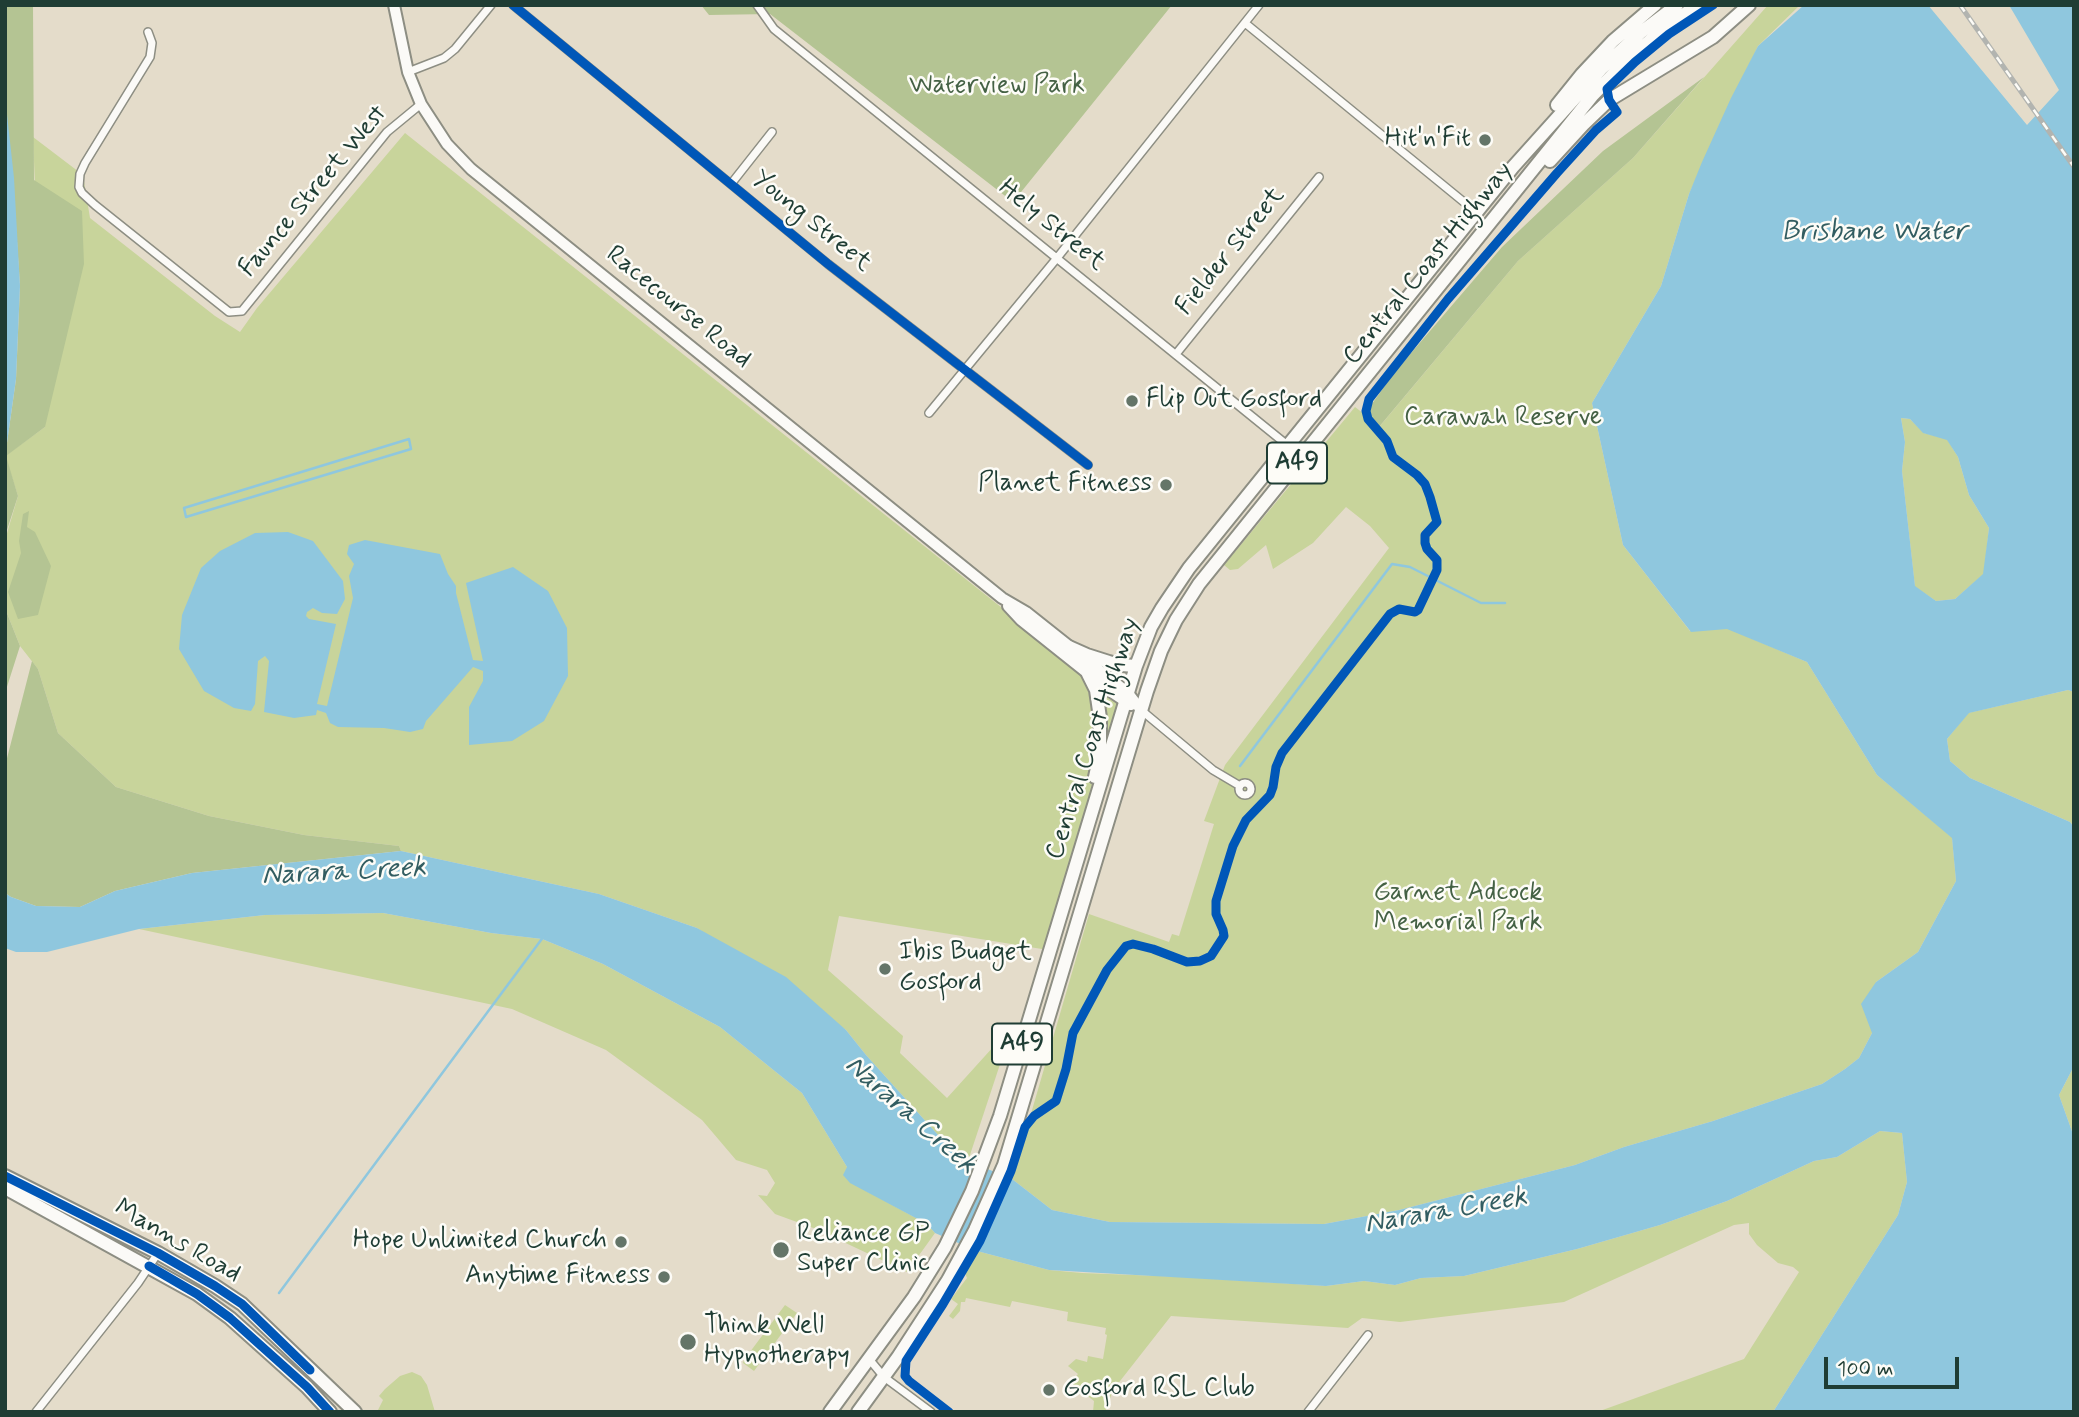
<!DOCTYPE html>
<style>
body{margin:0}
#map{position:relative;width:2079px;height:1417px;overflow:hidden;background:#e4dcca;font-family:Mynerve,sans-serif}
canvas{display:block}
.frame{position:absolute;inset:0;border:7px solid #1f3d34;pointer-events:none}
.scale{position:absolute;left:1824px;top:1357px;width:135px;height:32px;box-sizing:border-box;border:4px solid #1f3d34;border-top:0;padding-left:9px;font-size:21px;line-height:24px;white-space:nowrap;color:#1f3d34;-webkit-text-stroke:5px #fdfcf7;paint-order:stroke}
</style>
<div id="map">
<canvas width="2079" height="1417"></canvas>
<div class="frame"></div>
<div class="scale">100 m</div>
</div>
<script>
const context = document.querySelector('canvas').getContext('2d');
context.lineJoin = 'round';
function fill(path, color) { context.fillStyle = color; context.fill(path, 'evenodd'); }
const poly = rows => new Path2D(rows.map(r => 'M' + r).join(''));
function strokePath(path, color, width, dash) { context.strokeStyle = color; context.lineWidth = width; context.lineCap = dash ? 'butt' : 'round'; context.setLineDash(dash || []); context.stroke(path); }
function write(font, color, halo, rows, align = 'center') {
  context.font = font + ' Mynerve,sans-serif'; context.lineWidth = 5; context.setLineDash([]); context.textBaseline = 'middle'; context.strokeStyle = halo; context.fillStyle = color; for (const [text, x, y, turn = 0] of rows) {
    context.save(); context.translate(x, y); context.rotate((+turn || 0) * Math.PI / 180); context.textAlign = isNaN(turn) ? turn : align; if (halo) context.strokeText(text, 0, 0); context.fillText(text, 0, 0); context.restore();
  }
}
fill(poly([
 [1768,5,1800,5,1758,46,1689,194,1661,286,1592,403,1623,545,1690,631,1727,628,1807,662,1877,775,1952,837,1956,881,1918,952,1876,982,1872,1033,1859,1058,1845,1069,1822,1084,1713,1121,1624,1147,1575,1165,1399,1210,1324,1224,1110,1222,1052,1210,1012,1179,1089,914,1169,942,1172,934,1179,936,1214,824,1204,821,1225,765,1389,548,1370,526,1346,507,1313,543,1273,569,1266,545,1238,569,1230,570,1224,565,1355,407,1380,426,1518,261,1633,158],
 [405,133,1119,701,1048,950,839,916,828,970,903,1036,900,1053,947,1098,1013,1025,968,1161,938,1135,866,1055,846,1030,697,928,599,894,401,851,399,846,304,835,209,816,116,787,58,733,38,669,20,646,5,608,5,540,18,496,5,456,45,427,33,137,83,175,90,218,215,316,240,332,257,308],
 [1901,418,1910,419,1924,433,1947,439,1958,457,1969,495,1989,528,1984,574,1955,599,1936,601,1915,587,1902,471,1905,442],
 [2068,690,2074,692,2074,827,2070,822,1970,778,1950,761,1947,739,1968,713],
 [383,913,491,933,542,939,603,964,720,1027,802,1093,847,1167,850,1182,927,1224,935,1233,907,1272,816,1229,775,1214,758,1195,767,1196,775,1183,767,1170,736,1160,702,1120,606,1050,512,1009,139,929,265,915],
 [2074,1066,2074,1137,2059,1095],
 [1880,1131,1902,1133,1907,1182,1898,1215,1773,1412,1597,1412,1744,1359,1799,1272,1793,1267,1778,1263,1757,1245,1749,1234,1749,1223,1734,1225,1564,1302,1400,1322,1362,1318,1348,1328,1171,1316,1113,1390,1105,1412,1093,1412,1094,1401,1071,1383,1078,1374,1068,1366,1076,1359,1087,1362,1088,1356,1103,1359,1107,1335,1105,1334,1106,1328,1067,1321,1068,1312,1012,1301,1010,1307,966,1298,965,1302,961,1302,960,1311,953,1319,949,1316,958,1304,951,1299,967,1278,965,1273,977,1251,1049,1270,1082,1273,1185,1277,1326,1286,1364,1281,1395,1285,1421,1278,1464,1276,1577,1249,1660,1225,1727,1201,1814,1161,1837,1157],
 [785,1305,797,1313,754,1371,743,1363,744,1360],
 [412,1372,421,1376,427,1385,435,1412,377,1412,383,1400,379,1396,385,1389,400,1376]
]), '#c8d49b');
fill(poly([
 [5,5,33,5,34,180,82,211,84,264,45,427,6,456,18,496,7,530,5,528,5,457,16,379,20,286,12,167,5,104],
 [701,5,1172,5,1013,202,770,14,709,15],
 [1704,77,1633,158,1518,261,1379,427,1367,417,1369,408,1394,373,1502,247,1603,151],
 [29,511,27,527,35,532,51,566,38,615,18,619,8,592,21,553,19,541,23,514],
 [5,608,20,646,5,693],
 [32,661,38,669,58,733,116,787,209,816,304,835,399,846,401,851,192,873,115,891,80,907,36,906,11,897,5,893,5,766]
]), '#b4c493');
fill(poly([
 [1804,5,1928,5,2027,125,2059,90,2009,5,2074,5,2074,692,2068,690,1969,713,1947,739,1950,761,1970,778,2070,822,2074,827,2074,1066,2059,1095,2074,1137,2074,1412,1773,1412,1898,1215,1907,1182,1902,1133,1880,1131,1837,1157,1814,1161,1727,1201,1660,1225,1577,1249,1464,1276,1421,1278,1395,1285,1364,1281,1326,1286,1049,1270,977,1251,935,1233,927,1224,850,1183,843,1175,847,1167,802,1093,720,1027,603,964,542,939,491,933,383,913,265,915,139,929,47,952,16,952,5,948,5,893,11,897,36,906,80,907,115,891,192,873,401,851,599,894,697,928,786,977,846,1030,866,1055,938,1135,968,1161,1012,1179,1052,1210,1110,1222,1324,1224,1399,1210,1575,1165,1624,1147,1713,1121,1822,1084,1845,1069,1859,1058,1872,1033,1861,1004,1876,982,1918,952,1956,881,1952,838,1877,775,1807,662,1727,629,1691,632,1623,545,1592,403,1661,286,1689,194,1702,162,1731,98,1758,46],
 [1901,418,1910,419,1923,433,1947,440,1958,457,1969,495,1989,528,1983,574,1955,599,1936,601,1915,586,1902,471,1905,442],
 [5,96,14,178,20,286,16,379,5,457],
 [288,532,313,541,343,581,345,599,337,614,322,613,313,608,307,612,306,616,309,619,336,624,317,704,327,706,353,598,349,576,354,564,347,554,349,545,365,540,440,554,448,574,456,586,456,593,473,660,483,661,466,583,513,567,548,591,567,628,568,676,544,721,512,741,469,745,469,707,483,681,483,671,473,667,426,721,423,729,410,732,384,728,338,727,330,723,326,713,317,710,316,715,294,718,264,712,269,661,265,656,258,661,255,704,251,711,234,708,204,691,179,649,182,615,201,568,220,551,255,533]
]), '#8fc7de');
strokePath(poly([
 [409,439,411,449,186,517,184,508,409,439],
 [1240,766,1392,564,1410,567,1481,603,1505,603],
 [279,1293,544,936]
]), '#8fc7de', 2.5);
const minor = poly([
 [513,5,828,264,1088,465],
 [757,5,774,29,1302,457],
 [1245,23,1476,212],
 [148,32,152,43,150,57,85,163,80,174,79,187,82,193,95,205,229,312,242,311,387,132,421,104],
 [408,72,444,58,455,49,491,5],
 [731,184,772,132],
 [1176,354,1319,177],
 [929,413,1057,258,1259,5],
 [1141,710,1213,770,1240,786],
 '1239 789a6 6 0 1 1 12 0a6 6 0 1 1-12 0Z',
 [869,1359,884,1377,931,1412],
 [36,1412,138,1283,158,1253],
 [1308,1412,1368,1335]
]);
const secondary = poly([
 [394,5,408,72,421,104,447,144,471,169,1002,598,1026,612,1128,693,1141,710],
 [1008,606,1021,620,1110,691,1131,705]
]);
const primary = poly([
 [5,1176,158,1253,215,1286,242,1304,355,1412],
 [5,1188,197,1294,230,1318,307,1387,330,1412]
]);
const trunk = poly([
 [1557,105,1582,74,1613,41,1655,5],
 [1550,161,1583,125,1609,100,1713,37,1749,5],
 [1069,647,1087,655,1109,662,1121,665,1136,666],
 [1088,674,1096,690,1100,718,1100,754,1095,777],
 [830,1412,914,1297,945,1247,972,1191,1000,1116,1136,666,1151,627,1162,608,1189,568,1513,167,1602,68,1640,33,1677,5],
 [858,1412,898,1357,948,1280,975,1230,1004,1165,1147,691,1161,651,1176,620,1199,584,1593,95,1629,58,1665,28,1697,5]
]);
strokePath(minor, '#8d8e83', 10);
strokePath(secondary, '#8d8e83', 14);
strokePath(primary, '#8d8e83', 16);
strokePath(trunk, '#8d8e83', 16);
strokePath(minor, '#fbfaf7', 7);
strokePath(secondary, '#fbfaf7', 10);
strokePath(primary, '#fbfaf7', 12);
strokePath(trunk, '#fbfaf7', 12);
const rail = poly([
 [1960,5,2074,167]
]);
strokePath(rail, '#b2b4b0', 5);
strokePath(rail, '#fdfcf7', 2.5, [8]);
strokePath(poly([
 [513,5,828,264,1088,465],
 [5,1176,158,1253,215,1286,242,1304,310,1370],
 [149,1266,197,1294,230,1318,307,1387,330,1412],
 [949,1412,909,1381,905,1376,906,1361,943,1304,980,1241,1011,1171,1025,1127,1034,1116,1056,1101,1066,1069,1073,1033,1107,970,1126,946,1133,944,1153,949,1187,962,1200,961,1211,956,1224,936,1223,930,1216,914,1216,901,1233,846,1246,820,1270,795,1273,787,1276,767,1282,753,1390,614,1399,609,1415,612,1418,610,1437,570,1437,560,1427,549,1425,543,1425,535,1437,522,1430,497,1425,484,1417,475,1393,457,1387,441,1368,419,1366,411,1369,399,1448,299,1557,173,1596,130,1617,112,1609,100,1607,89,1635,62,1669,34,1713,5]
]), '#0057b8', 9);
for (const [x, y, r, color] of [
 [1485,140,7,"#647568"],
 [1132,401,7,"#647568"],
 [1166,485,7,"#647568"],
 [885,969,7,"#647568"],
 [621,1242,7,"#647568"],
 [781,1250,9,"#647568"],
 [664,1277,7,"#647568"],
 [688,1342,9,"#647568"],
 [1049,1390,7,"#647568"]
]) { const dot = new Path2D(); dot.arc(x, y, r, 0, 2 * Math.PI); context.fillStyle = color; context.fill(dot); strokePath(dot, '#fdfcf7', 2.5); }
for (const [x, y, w] of [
 [1297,463,60],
 [1022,1044,60]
]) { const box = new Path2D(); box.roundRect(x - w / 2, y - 20.5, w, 41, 5); context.fillStyle = '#fdfcf7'; context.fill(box); strokePath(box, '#1f3d34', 2); }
write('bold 24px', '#1f3d34', null, [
 ["A49",1297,463],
 ["A49",1022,1044]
]);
write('26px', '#446144', '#fdfcf7', [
 ["Waterview Park",997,87],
 ["Carawah Reserve",1503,419],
 ["Garnet Adcock",1458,894],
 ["Memorial Park",1458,924]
]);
write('26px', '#1f3d34', '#fdfcf7', [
 ["Hit'n'Fit",1471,140,"right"],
 ["Flip Out Gosford",1146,401],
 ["Planet Fitness",1152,485,"right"],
 ["Ibis Budget",899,954],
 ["Gosford",899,984],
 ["Reliance GP",797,1235],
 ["Super Clinic",797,1265],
 ["Hope Unlimited Church",607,1242,"right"],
 ["Anytime Fitness",650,1277,"right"],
 ["Think Well",704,1327],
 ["Hypnotherapy",704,1357],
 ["Gosford RSL Club",1063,1390]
], 'left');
write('26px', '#1f3d34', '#fdfcf7', [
 ["Faunce Street West",314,192,-50],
 ["Young Street",811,222,39],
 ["Hely Street",1051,226,39],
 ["Fielder Street",1231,252,-51],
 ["Central Coast Highway",1429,264,-51],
 ["Racecourse Road",678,308,39],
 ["Central Coast Highway",1094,739,-72],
 ["Manns Road",177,1242,30]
]);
write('italic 28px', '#325d61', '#fdfcf7', [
 ["Brisbane Water",1874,233],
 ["Narara Creek",344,873,-3],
 ["Narara Creek",910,1116,41],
 ["Narara Creek",1446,1212,-10]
]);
</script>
